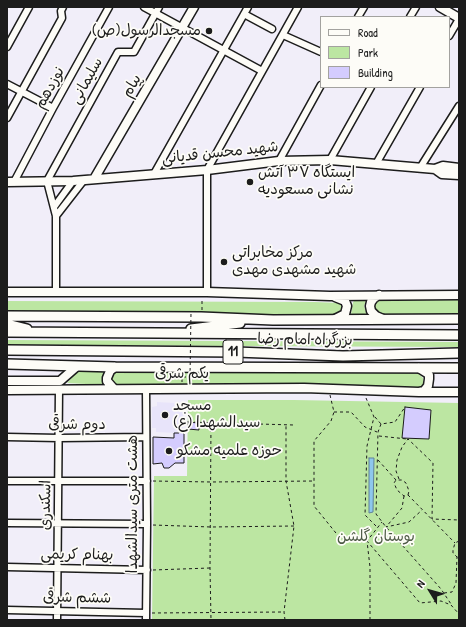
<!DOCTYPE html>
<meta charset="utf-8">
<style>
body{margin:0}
#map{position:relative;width:466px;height:627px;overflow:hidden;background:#f1eef9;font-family:"Patrick Hand",sans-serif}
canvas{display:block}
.frame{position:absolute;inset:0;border:8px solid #1c1c1c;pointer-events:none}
.legend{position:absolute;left:320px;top:16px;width:130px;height:72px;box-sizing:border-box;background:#fdfcf7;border:1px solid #a3a29f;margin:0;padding:5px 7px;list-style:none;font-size:12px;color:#1c1c1c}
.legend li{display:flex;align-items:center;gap:8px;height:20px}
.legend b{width:20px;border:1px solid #a3a29f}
.north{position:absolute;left:410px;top:571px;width:40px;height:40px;-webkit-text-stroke:3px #fdfcf7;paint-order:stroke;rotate:307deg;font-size:11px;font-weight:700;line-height:16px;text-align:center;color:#1c1c1c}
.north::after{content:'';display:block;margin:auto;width:14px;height:18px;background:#1c1c1c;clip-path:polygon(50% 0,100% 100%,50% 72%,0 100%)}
</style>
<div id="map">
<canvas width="466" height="627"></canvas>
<div class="frame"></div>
<ul class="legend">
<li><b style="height:5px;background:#fdfcf7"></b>Road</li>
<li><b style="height:11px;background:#bce6a2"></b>Park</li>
<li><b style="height:11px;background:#d4ccfe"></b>Building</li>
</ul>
<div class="north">N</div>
</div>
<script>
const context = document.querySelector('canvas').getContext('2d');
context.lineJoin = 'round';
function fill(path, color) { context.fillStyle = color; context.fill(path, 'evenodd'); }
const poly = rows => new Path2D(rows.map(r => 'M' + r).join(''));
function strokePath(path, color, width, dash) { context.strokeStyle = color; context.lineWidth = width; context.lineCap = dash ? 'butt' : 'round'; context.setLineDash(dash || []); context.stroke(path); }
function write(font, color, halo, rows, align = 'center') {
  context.font = font + ' "Patrick Hand","Playpen Sans Arabic",sans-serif'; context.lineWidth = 3.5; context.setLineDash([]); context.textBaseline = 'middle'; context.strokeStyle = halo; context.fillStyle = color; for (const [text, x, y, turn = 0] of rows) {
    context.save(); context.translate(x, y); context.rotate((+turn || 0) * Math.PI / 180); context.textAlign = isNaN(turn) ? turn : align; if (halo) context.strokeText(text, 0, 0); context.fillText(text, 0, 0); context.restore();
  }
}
fill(poly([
 [157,402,174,403,175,409,183,408,183,429,179,429,177,433,156,432,156,428,152,428,152,407,157,406]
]), '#e8e4fa');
fill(poly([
 [358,298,367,298,364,306,367,315,351,314,353,302],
 [376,299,459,299,459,315,379,314,373,308],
 [7,301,315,302,339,303,344,305,343,312,330,317,226,313,7,312],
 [7,340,459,342,459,347,7,345],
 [104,371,103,385,67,383,77,372],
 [113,372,411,373,419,374,423,378,424,384,420,388,114,384,112,379],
 [188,400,294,400,459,403,459,620,152,620,154,476,187,476]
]), '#bce6a2');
const water = poly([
 [369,458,374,458,373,512,369,513,369,458]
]);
fill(water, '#8ec7ed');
strokePath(water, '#608399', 1);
const building = poly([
 [405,407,431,410,429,439,402,438,405,407],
 [188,422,198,423,199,430,188,429,188,422],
 [181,431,184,434,184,463,175,463,169,468,164,468,162,463,153,464,153,437,174,438,174,433,179,433,181,431]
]);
fill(building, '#d4ccfe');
strokePath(building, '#1c1c1c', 1);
const minor = poly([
 [144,7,262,71],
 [244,14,272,29],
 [358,17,364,7],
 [410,17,416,7],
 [283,35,321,52],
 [449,36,459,19],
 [7,47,29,7],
 [7,84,53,108],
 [7,118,62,18,61,11,63,7],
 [330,160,371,87],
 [279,161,321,85],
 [376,164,420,87],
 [420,168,459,106],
 [154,174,248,7],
 [14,182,53,108,109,7],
 [54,207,73,181],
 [56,216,84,180],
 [56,292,56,216,47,181,118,52,134,52,159,7],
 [207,292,207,170,298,7],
 [146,389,147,524,146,620],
 [7,437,59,438,146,437],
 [7,481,147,481],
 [7,523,147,524],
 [7,567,147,570],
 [7,610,146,613],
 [57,620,59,389]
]);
const major = poly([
 [440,7,459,18],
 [435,169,443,166,459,168],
 [94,179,194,7],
 [7,182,73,181,207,170,279,161,330,160,435,169,442,174,459,175],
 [7,292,207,292,330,296,459,295],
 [379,295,374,298,371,302,370,306,371,311,376,316,383,319],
 [335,297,345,301,347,306,345,314,335,319],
 [7,381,60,381,76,367],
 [114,389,107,381,107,378,110,371,115,367],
 [7,390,304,388,419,392,424,391,428,386,429,379,429,375,427,373,419,368],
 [420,392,459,392]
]);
const highway = poly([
 [7,316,201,317,273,320,459,319],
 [7,324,27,329],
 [191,329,240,323],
 [7,332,459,335],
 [7,350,236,352,343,356,459,353],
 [7,364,115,367,459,368]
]);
strokePath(minor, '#1c1c1c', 9);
strokePath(major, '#1c1c1c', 11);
strokePath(highway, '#1c1c1c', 12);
strokePath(poly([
 [202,310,202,299],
 [183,377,190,377],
 [182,382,182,376],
 [330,395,334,412,331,421,314,441,314,506,340,538,367,541,420,603,441,601,451,605,459,614],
 [366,398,374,417,367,446,365,515,378,528],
 [334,412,351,412,365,427,377,432],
 [375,417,381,424,395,422,405,407],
 [188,422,294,425],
 [211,423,210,568,211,620],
 [381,424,378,432,376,514,386,527,441,589,451,604],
 [379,436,407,439],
 [378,460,396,480],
 [399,479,396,471,397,460,402,447,408,439,433,463,432,519,459,520],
 [153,481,211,482,314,481],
 [408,495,409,491,406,483,402,480,396,480,394,483,397,490,404,496,408,495,455,543],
 [404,496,402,508,386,527,409,522,422,510],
 [153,525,211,527,294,526],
 [459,541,455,543,453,550,453,553,457,557,459,557],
 [153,570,210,568],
 [444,593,452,592,456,583,457,557],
 [152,613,283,612],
 [285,620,284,612,294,526,286,481,286,425],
 [370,620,370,567,367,541,382,522]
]), '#1c1c1c', 1, [3, 3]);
strokePath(minor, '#fdfcf7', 6);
strokePath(major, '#fdfcf7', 8);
strokePath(highway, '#fdfcf7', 9);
strokePath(poly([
 [190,377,191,312]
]), '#1c1c1c', 1, [3, 3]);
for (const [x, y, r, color] of [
 [209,31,4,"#1c1c1c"],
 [250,182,4,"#1c1c1c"],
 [224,262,4,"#1c1c1c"],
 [165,415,4,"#1c1c1c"],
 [169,451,4,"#1c1c1c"]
]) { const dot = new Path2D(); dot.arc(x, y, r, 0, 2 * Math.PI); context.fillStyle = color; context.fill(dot); strokePath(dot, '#fdfcf7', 1.5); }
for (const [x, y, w] of [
 [233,352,20]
]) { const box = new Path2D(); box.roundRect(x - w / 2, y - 12, w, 24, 3); context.fillStyle = '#fdfcf7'; context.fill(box); strokePath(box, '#1c1c1c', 1); }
write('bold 14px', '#1c1c1c', null, [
 ["11",233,352]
]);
write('15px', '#1c1c1c', '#fdfcf7', [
 ["مسجدالرسول(ص)",201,31,"right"],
 ["ایستگاه ۳۷ آتش",258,173],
 ["نشانی مسعودیه",258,190],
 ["مرکز مخابراتی",232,253],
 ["شهید مشهدی مهدی",232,270],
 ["مسجد",173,406],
 ["سیدالشهدا (ع)",173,423],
 ["حوزه علمیه مشکو",177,451]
], 'left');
write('15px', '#1c1c1c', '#fdfcf7', [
 ["سلیمانی",87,81,-61],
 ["پیام",132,86,-60],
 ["نوزدهم",50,88,-61],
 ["شهید محسن قدیانی",220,153,-6],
 ["بزرگراه امام رضا",305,340,1],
 ["یکم شرقی",182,374],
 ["دوم شرقی",77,425],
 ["هشت متری سیدالشهدا",133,504,-90],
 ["اسکندری",46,505,-89],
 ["بهنام کریمی",77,555,1],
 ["ششم شرقی",77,598,1]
]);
write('15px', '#4c5944', '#fdfcf7', [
 ["بوستان گلشن",376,537]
]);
</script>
